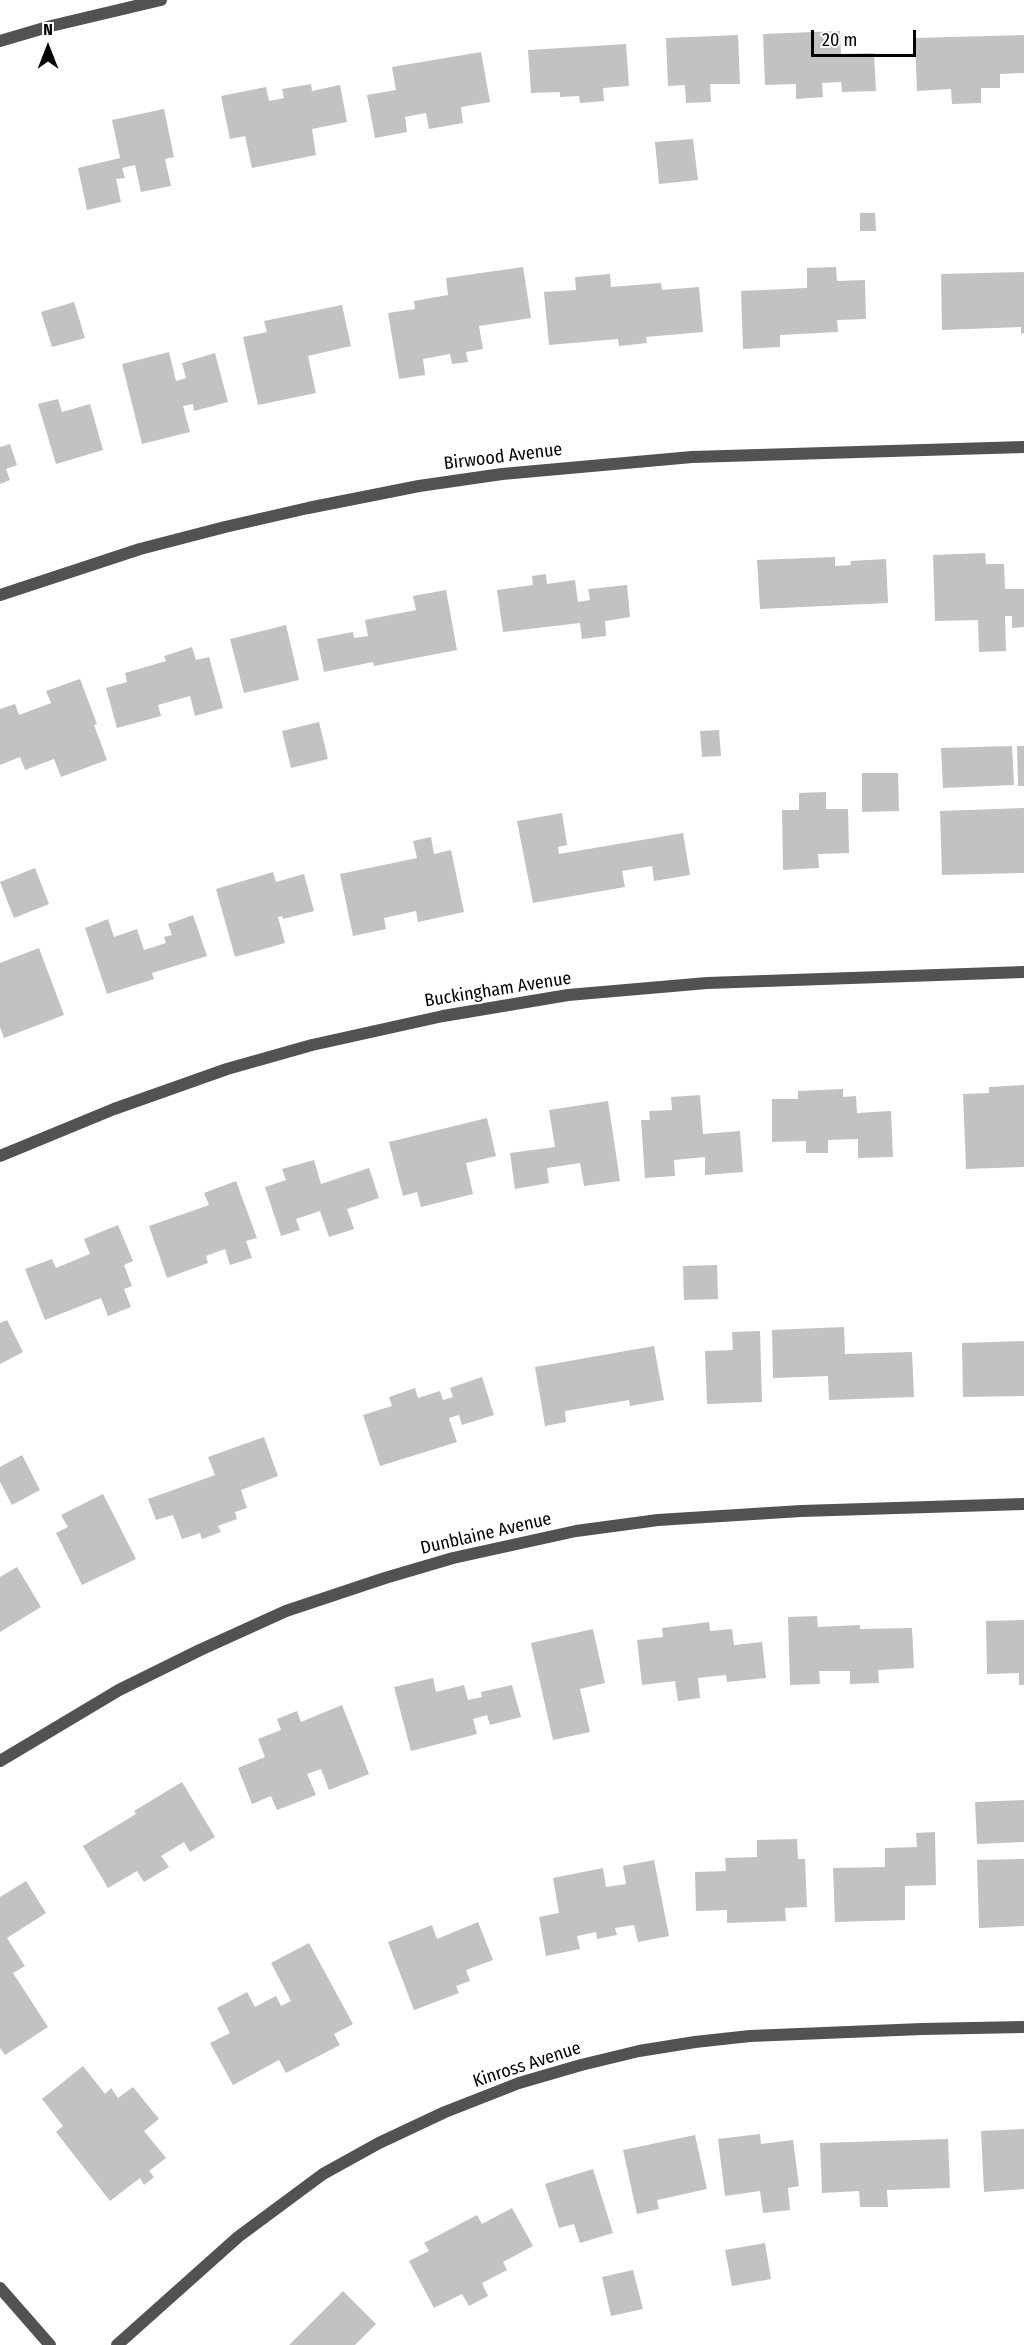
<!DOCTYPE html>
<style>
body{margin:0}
#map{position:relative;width:1024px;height:2345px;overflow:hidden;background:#fff;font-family:"Fira Sans Condensed",sans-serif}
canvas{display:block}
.north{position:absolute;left:18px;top:18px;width:60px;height:60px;-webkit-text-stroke:4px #fff;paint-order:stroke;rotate:0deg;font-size:16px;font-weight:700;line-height:24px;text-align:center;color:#000}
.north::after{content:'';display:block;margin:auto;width:21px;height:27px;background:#000;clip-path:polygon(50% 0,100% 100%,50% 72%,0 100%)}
.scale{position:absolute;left:811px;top:30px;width:105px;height:27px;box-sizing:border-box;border:3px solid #000;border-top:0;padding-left:8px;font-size:18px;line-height:21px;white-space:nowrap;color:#000;-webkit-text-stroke:4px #fff;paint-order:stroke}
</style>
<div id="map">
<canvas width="1024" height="2345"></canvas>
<div class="north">N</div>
<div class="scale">20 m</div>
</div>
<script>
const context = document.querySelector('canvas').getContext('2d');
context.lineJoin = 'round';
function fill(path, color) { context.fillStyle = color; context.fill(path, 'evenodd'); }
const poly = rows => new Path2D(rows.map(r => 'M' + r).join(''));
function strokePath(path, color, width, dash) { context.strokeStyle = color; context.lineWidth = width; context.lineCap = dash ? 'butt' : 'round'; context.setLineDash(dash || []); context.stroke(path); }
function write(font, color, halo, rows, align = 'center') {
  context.font = font + ' "Fira Sans Condensed",sans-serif'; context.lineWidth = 4.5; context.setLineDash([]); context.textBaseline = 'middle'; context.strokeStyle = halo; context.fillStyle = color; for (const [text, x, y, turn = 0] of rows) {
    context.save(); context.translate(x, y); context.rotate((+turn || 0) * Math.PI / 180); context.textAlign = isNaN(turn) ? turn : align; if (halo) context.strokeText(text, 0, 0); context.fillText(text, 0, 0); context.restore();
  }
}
fill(poly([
 [840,31,841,54,874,53,876,91,842,92,841,82,822,83,823,97,796,99,796,84,765,85,763,34],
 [738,35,740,84,710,84,711,102,686,103,685,85,668,86,666,38],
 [1024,35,1024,73,1000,74,1000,88,981,88,981,103,952,104,951,89,917,91,915,38],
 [626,44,629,86,603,88,604,101,580,103,579,96,560,97,560,92,531,93,528,50],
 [481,52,490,102,461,107,463,123,429,129,426,113,405,117,407,132,375,138,367,95,396,90,392,67],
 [311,84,312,91,340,85,347,122,312,129,316,155,252,168,245,136,230,139,221,96,266,87,269,101,284,98,282,89],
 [164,109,174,157,165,159,171,186,141,192,135,165,122,168,125,178,116,179,121,202,87,210,78,168,120,158,112,120],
 [693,139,698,180,659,184,655,142],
 [860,213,875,213,876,231,860,231],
 [523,267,531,318,479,326,483,349,466,352,468,362,452,364,450,354,423,359,425,375,399,379,388,313,415,309,414,301,448,295,446,278],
 [836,267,837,281,865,280,866,319,837,320,838,332,780,335,780,347,743,349,741,291,807,288,807,268],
 [1024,272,1024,333,1021,334,1021,327,942,330,941,274],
 [610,274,611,287,661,283,662,290,699,287,703,332,646,337,647,343,619,346,618,339,549,345,544,292,576,290,575,277],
 [74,302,85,338,52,347,41,312],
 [342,305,351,346,308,356,316,393,258,405,243,337,267,332,264,321],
 [169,352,176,381,186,378,182,363,215,353,228,402,194,411,193,404,183,406,190,432,142,444,122,364],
 [58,399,62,412,90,404,103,450,56,464,38,404],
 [10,444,17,465,6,469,10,480,0,484,0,447],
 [985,553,986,564,1004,564,1005,589,1024,589,1024,627,1012,628,1012,616,1005,616,1006,651,979,652,978,620,935,621,933,555],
 [835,557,835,566,851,565,850,561,886,559,888,603,760,609,757,560],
 [546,574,547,584,575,580,578,602,590,600,588,589,627,585,630,617,605,621,606,636,582,639,580,623,503,632,497,590,533,585,532,576],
 [446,590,457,650,374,666,373,662,324,672,317,639,353,632,354,638,368,636,365,620,416,610,413,596],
 [286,625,299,680,244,693,230,639],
 [192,647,196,660,209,657,223,708,195,716,190,696,158,705,161,716,117,728,106,688,127,682,125,673,166,661,164,656],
 [80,679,97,724,94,725,107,760,61,777,54,759,25,770,20,757,0,765,0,709,15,704,19,715,51,703,46,691],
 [319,722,328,759,291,768,282,731],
 [719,730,721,756,702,757,700,731],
 [1012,746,1014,785,943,788,941,748],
 [1017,746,1024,746,1024,786,1018,786],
 [862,773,898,773,899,811,862,812],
 [826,792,826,809,848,809,849,853,818,854,819,868,783,870,782,810,799,810,799,793],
 [1024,808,1024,873,942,875,940,811],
 [562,813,567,845,558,847,559,854,683,833,690,875,654,881,652,866,622,871,625,887,533,903,517,821],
 [431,837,434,854,451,850,464,912,418,922,416,911,384,918,386,929,353,936,340,874,417,858,413,841],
 [35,868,49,904,14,918,0,882],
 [273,872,276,882,304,874,314,911,283,919,282,916,278,917,285,943,235,957,216,889],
 [193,915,207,956,152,973,154,979,107,994,85,928,108,919,114,937,137,929,144,950,166,943,164,937,172,935,168,924],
 [39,948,64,1015,4,1038,0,1027,0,963],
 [1024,1085,1024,1167,966,1169,963,1094,989,1093,989,1087],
 [843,1089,843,1097,856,1096,857,1113,891,1111,893,1157,858,1158,858,1139,828,1140,828,1153,806,1153,806,1141,772,1142,772,1099,798,1099,798,1091],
 [700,1095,703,1134,740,1131,743,1172,705,1175,705,1157,674,1160,675,1176,645,1178,641,1120,650,1120,649,1111,672,1110,671,1097],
 [608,1101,620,1181,584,1186,580,1163,547,1168,549,1183,515,1189,510,1153,555,1147,549,1110],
 [487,1118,496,1156,466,1163,473,1194,421,1207,417,1192,403,1196,389,1142],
 [314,1160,321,1184,369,1168,379,1198,347,1209,354,1229,329,1237,320,1211,296,1219,300,1230,281,1236,265,1187,286,1180,282,1169],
 [236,1181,257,1238,246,1241,252,1258,230,1265,225,1249,206,1256,208,1263,167,1278,149,1226,209,1205,204,1193],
 [118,1225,133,1261,124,1265,132,1286,124,1289,131,1307,108,1316,101,1298,45,1320,25,1269,52,1259,56,1268,90,1254,84,1239],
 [717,1265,718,1299,684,1300,683,1266],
 [7,1320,23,1352,0,1364,0,1323],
 [844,1327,845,1354,912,1352,914,1397,829,1400,828,1376,773,1378,772,1330],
 [760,1331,762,1402,707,1404,705,1351,733,1350,732,1332],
 [1024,1341,1024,1396,963,1397,962,1343],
 [654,1346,664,1400,630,1406,629,1400,565,1411,566,1422,545,1426,535,1367],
 [482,1377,494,1415,462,1425,459,1415,449,1418,457,1442,380,1466,363,1415,392,1406,389,1397,415,1388,418,1398,440,1391,443,1400,453,1397,450,1388],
 [264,1437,278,1476,241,1490,247,1508,235,1512,237,1519,218,1526,221,1532,202,1539,200,1533,182,1539,173,1515,156,1520,148,1499,215,1475,208,1457],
 [22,1455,40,1490,12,1505,0,1482,0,1467],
 [103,1494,136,1559,82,1585,56,1533,68,1527,61,1515],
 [17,1567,41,1607,0,1632,0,1577],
 [817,1616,818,1627,860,1625,860,1629,912,1628,914,1668,878,1670,879,1683,850,1684,850,1671,819,1671,820,1684,790,1685,788,1617],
 [1024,1620,1024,1685,1019,1685,1019,1673,987,1674,986,1621],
 [709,1622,710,1631,732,1629,734,1645,762,1642,766,1678,727,1682,726,1675,698,1678,700,1698,678,1701,675,1681,642,1685,637,1640,663,1637,662,1628],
 [593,1629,605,1683,580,1689,590,1732,553,1740,531,1643],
 [433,1678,436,1692,464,1685,468,1700,482,1697,481,1692,512,1685,521,1717,490,1725,487,1715,473,1719,477,1734,411,1751,394,1687],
 [342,1705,369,1774,329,1790,321,1769,307,1774,316,1795,277,1810,271,1796,252,1804,238,1768,265,1757,258,1739,281,1730,277,1719,297,1711,301,1722],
 [182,1782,215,1837,190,1852,184,1842,161,1856,169,1867,144,1882,137,1871,108,1888,83,1846,136,1814,134,1811],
 [1024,1800,1024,1842,977,1844,975,1802],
 [935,1832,936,1885,905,1886,905,1920,835,1922,833,1868,885,1867,885,1848,917,1847,916,1833],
 [797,1839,798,1859,805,1859,807,1907,785,1908,786,1921,727,1923,727,1910,696,1911,695,1872,726,1871,725,1858,757,1857,757,1840],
 [1024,1859,1024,1926,979,1928,977,1860],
 [654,1860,669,1936,638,1942,634,1925,615,1928,617,1935,597,1939,596,1932,577,1936,580,1949,546,1956,539,1917,559,1913,553,1878,603,1868,606,1887,626,1884,623,1866],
 [26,1881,46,1913,7,1938,25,1966,13,1973,48,2027,5,2055,0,2048,0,1897],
 [478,1922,493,1960,466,1970,470,1981,456,1986,459,1993,414,2010,388,1942,432,1925,437,1939],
 [309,1943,353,2024,334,2034,340,2045,286,2073,279,2060,233,2085,210,2043,230,2033,217,2008,247,1992,255,2007,276,1996,281,2006,291,2001,271,1963],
 [83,2066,105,2094,111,2088,118,2098,133,2087,159,2119,144,2131,166,2158,149,2171,154,2177,144,2185,140,2178,110,2201,56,2132,63,2126,42,2099],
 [1024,2129,1024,2189,984,2192,981,2131],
 [760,2134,761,2144,793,2140,799,2186,788,2188,790,2210,763,2213,760,2191,725,2196,718,2139],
 [695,2135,707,2189,657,2200,659,2209,637,2214,623,2150],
 [948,2139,950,2188,887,2190,888,2207,860,2207,859,2191,822,2193,820,2143],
 [593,2169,613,2233,580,2243,574,2224,559,2228,545,2184],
 [512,2208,533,2246,503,2262,507,2270,482,2283,488,2296,469,2306,462,2294,434,2308,409,2261,429,2251,424,2243,477,2215,482,2224],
 [765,2243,771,2279,732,2286,725,2250],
 [633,2270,643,2309,611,2316,602,2277],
 [343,2291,376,2324,355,2345,289,2345]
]), '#c2c2c2');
strokePath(poly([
 [0,41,51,26,161,0],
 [0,595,140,549,225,527,308,508,419,486,502,474,692,457,1024,447],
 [0,1156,114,1109,227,1069,312,1045,443,1016,568,995,707,983,1024,972],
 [0,1761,119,1690,200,1650,286,1611,385,1578,453,1558,576,1531,658,1520,801,1511,1024,1504],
 [0,2288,50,2345],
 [117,2345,238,2237,323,2174,379,2143,445,2112,519,2083,581,2065,639,2051,695,2042,750,2036,922,2029,1024,2027]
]), '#525252', 12);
write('18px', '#000', '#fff', [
 ["Birwood Avenue",503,457,-7],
 ["Buckingham Avenue",498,990,-9],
 ["Dunblaine Avenue",486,1534,-13],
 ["Kinross Avenue",527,2065,-18]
]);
</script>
